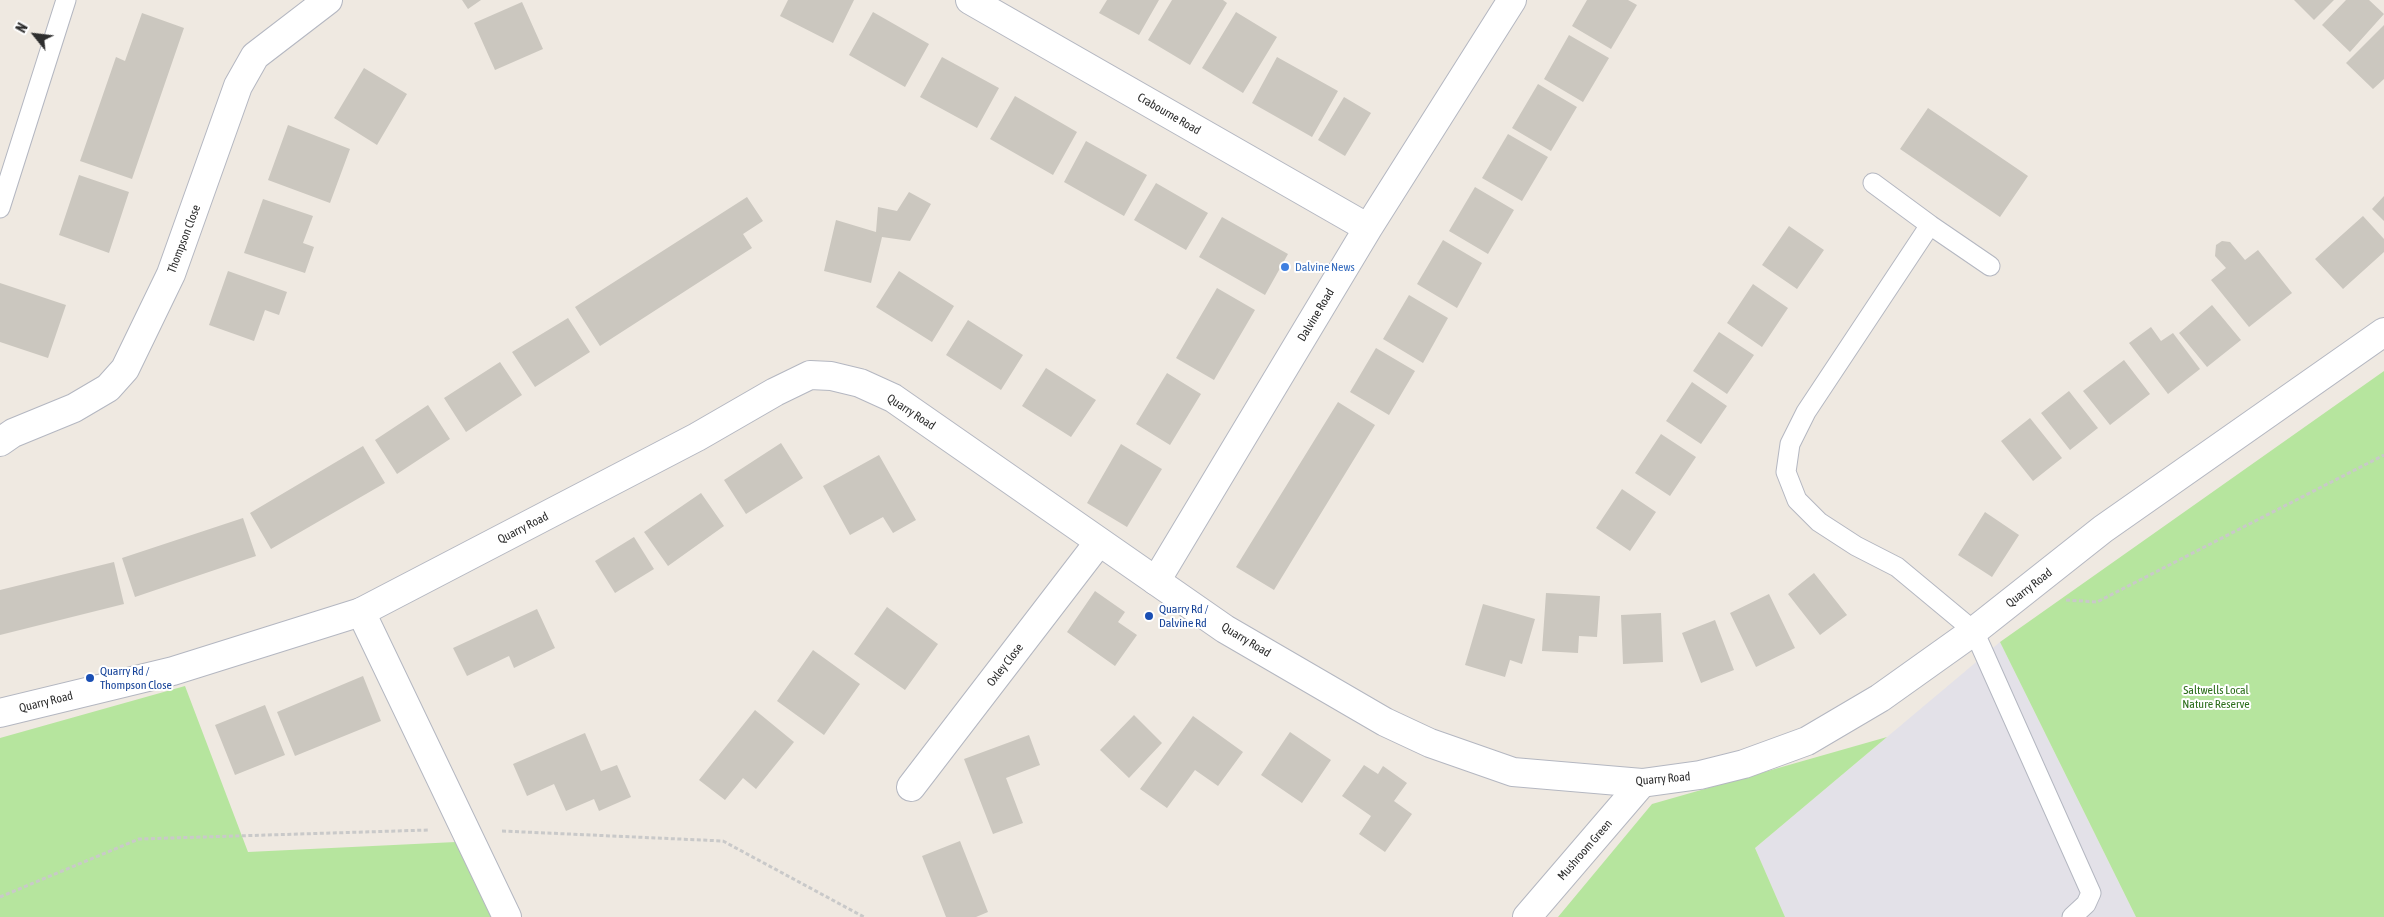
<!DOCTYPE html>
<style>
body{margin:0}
#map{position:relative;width:2384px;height:917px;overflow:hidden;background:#efe9e1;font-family:"Asap Condensed",sans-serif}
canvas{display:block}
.north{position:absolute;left:10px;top:10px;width:50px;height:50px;-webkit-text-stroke:4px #fff;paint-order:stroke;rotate:299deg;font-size:14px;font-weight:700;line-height:20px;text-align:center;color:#2e2e2e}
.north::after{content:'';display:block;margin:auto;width:18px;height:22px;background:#2e2e2e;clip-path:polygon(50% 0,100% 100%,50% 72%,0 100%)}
</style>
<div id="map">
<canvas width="2384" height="917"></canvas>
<div class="north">N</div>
</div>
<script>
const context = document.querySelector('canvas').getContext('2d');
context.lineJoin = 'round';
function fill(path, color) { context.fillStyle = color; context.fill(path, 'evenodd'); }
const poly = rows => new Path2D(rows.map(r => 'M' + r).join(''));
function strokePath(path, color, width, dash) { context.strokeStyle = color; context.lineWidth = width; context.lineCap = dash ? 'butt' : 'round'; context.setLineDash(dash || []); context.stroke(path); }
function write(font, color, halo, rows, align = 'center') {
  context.font = font + ' "Asap Condensed",sans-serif'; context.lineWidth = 4; context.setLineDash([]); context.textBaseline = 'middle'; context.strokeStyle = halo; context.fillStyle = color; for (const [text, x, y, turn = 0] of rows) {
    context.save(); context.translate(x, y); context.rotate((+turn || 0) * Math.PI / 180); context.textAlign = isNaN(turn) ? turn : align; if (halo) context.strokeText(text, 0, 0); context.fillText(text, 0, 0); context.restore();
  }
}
fill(poly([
 [2000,642,2136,917,1785,917,1755,848]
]), '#e3e1e8');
fill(poly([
 [2384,371,2384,917,2136,917,2000,642],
 [185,686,248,852,456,842,492,917,0,917,0,738],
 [1887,737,1755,848,1785,917,1558,917,1652,804]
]), '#b6e59e');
fill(poly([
 [462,0,481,0,468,9],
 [788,0,854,0,833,43,780,16],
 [1107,0,1159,0,1139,35,1099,13],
 [1172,0,1223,0,1227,3,1190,65,1148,40],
 [1587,0,1628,0,1637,5,1611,49,1572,26],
 [2294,0,2334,0,2314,20],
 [2346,0,2369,0,2384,14,2350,52,2322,25],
 [522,2,543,49,495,70,474,23],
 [873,12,929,44,905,87,849,55],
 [1236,12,1277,37,1243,93,1202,68],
 [142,13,184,28,132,179,80,161,116,57,125,61],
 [2384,25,2384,79,2373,89,2346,63],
 [1569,35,1609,58,1583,102,1544,79],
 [942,57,999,88,977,128,920,97],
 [1277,57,1338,91,1312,137,1252,103],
 [364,68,407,94,377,145,334,118],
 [1538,84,1577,107,1551,151,1512,128],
 [1015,96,1077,132,1053,175,990,139],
 [1344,97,1371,113,1345,156,1318,140],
 [1928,108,2028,176,2000,217,1900,149],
 [288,125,350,149,330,203,268,180],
 [1508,134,1548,157,1522,201,1482,178],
 [1086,141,1147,175,1124,216,1064,182],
 [79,175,129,192,109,253,59,235],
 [1156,183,1208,213,1186,250,1134,220],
 [1475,187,1514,210,1488,254,1449,231],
 [909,192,931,204,910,241,882,237,871,283,824,271,836,220,876,232,878,207,897,211],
 [2384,196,2384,221,2372,209],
 [747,197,763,221,743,234,752,248,600,346,575,307],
 [263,199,313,216,303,243,314,247,305,273,244,253],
 [2363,216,2384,239,2384,252,2343,289,2315,259],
 [1222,217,1288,254,1265,295,1199,257],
 [1789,226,1824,250,1797,289,1762,265],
 [1443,240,1482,263,1457,308,1417,284],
 [2222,241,2230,242,2245,260,2258,250,2292,293,2249,327,2211,280,2226,268,2215,256,2216,245],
 [228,271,287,292,279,315,265,310,254,341,209,325],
 [899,271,954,306,932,342,876,307],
 [0,283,66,305,48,358,0,342],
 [1753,284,1788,308,1762,347,1727,323],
 [1217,288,1255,310,1214,380,1176,358],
 [1409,295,1448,318,1423,363,1383,339],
 [2212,305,2241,340,2207,367,2179,333],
 [568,318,590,352,535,387,512,352],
 [968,320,1023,355,1001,390,946,355],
 [2151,327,2161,341,2173,333,2200,369,2168,394,2129,343],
 [1719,332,1754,355,1727,394,1693,371],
 [1376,348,1415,371,1389,415,1350,392],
 [2124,360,2150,394,2110,425,2083,391],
 [500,362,522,395,466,432,444,398],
 [1046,368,1096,400,1071,437,1022,406],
 [1167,373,1201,394,1170,445,1136,424],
 [1692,382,1727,406,1701,444,1666,421],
 [2069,391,2098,428,2070,450,2041,413],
 [1338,402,1375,425,1274,590,1236,567],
 [428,405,450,439,397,474,375,440],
 [2030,418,2062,458,2033,481,2001,441],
 [1661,434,1696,457,1670,496,1635,473],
 [781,443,803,478,746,514,724,480],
 [1121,444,1162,469,1127,527,1087,503],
 [363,446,385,483,271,549,250,513],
 [879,455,916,520,893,533,883,517,850,535,823,486],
 [1622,489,1656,512,1630,551,1596,528],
 [701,493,724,526,668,566,644,532],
 [1985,512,2019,535,1992,577,1958,555],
 [243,518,256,556,135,597,122,558],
 [634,537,654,569,615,593,595,561],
 [114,562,124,604,0,635,0,590],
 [1814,573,1847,615,1820,635,1788,594],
 [1095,591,1125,612,1118,622,1137,635,1115,666,1067,632],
 [1546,593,1600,596,1597,637,1579,636,1578,653,1542,651],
 [1769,594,1795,648,1756,667,1730,613],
 [1483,604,1535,619,1522,664,1510,660,1505,677,1465,665],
 [887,607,938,644,905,690,854,654],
 [537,609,555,648,514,668,509,656,467,676,453,648],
 [1661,613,1663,662,1623,664,1621,615],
 [1715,620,1734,670,1701,683,1682,633],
 [813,650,860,684,824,735,777,701],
 [363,676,381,721,295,756,277,712],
 [265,705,285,755,235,775,215,725],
 [755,710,794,742,756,789,743,778,725,800,699,780],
 [1134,715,1162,743,1129,778,1100,750],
 [1193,716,1243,752,1218,786,1195,770,1167,808,1140,789],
 [1290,732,1331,760,1302,803,1261,775],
 [585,733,601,771,617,765,631,797,599,811,594,799,566,811,554,784,527,796,513,764],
 [1029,735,1040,765,1006,778,1023,823,993,834,964,759],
 [1364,765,1378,774,1383,766,1407,783,1394,801,1412,814,1385,852,1359,834,1371,816,1342,796],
 [960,841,988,912,976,917,946,917,922,856]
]), '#cbc7bf');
const service = poly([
 [1873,183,1930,225],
 [0,208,66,0],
 [1990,266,1930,225,1806,412,1790,444,1786,472,1797,500,1819,522,1856,546,1897,567,1974,631,2091,893,2086,904,2072,917]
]);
const minor = poly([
 [970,0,1368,228],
 [0,442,13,433,74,408,108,388,125,369,171,274,238,86,255,56,328,0],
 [1156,581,1368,228,1512,0],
 [361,612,507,917],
 [911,787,1099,542],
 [1527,917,1642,783]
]);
const tertiary = poly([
 [0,713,173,671,361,612,697,437,775,392,810,375,831,376,860,383,893,398,1225,629,1385,722,1430,743,1513,772,1642,783,1700,775,1744,764,1807,741,1880,698,1974,631,2103,529,2384,332]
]);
strokePath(service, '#b4b7c1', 21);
strokePath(minor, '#b4b7c1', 30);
strokePath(tertiary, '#b4b7c1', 30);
strokePath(poly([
 [2066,600,2097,602,2384,455],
 [502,831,723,841,864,917],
 [0,897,139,839,428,830]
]), '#c9c9c9', 3, [4, 2.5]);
strokePath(service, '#fff', 19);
strokePath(minor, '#fff', 28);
strokePath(tertiary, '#fff', 28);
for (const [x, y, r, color] of [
 [1285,267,5,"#3f7fe0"],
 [1149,616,5,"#1a4fb4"],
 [90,678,5,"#1a4fb4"]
]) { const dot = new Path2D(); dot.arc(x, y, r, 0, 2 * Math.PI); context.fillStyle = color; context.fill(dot); strokePath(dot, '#fff', 2); }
write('12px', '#2e2e2e', '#fff', [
 ["Crabourne Road",1169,114,30],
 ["Thompson Close",184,239,-69],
 ["Dalvine Road",1316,315,-59],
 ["Quarry Road",911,412,33],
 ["Quarry Road",523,528,-27],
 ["Quarry Road",2029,588,-38],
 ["Quarry Road",1246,640,31],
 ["Oxley Close",1005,665,-52],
 ["Quarry Road",46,702,-14],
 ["Quarry Road",1663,779,-5],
 ["Mushroom Green",1585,850,-49]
]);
write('12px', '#366cbe', '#fff', [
 ["Dalvine News",1295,267]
], 'left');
write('12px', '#164399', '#fff', [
 ["Quarry Rd /",1159,609],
 ["Dalvine Rd",1159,623],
 ["Quarry Rd /",100,671],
 ["Thompson Close",100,685]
], 'left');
write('12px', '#2c6e1b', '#fff', [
 ["Saltwells Local",2216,690],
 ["Nature Reserve",2216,704]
]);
</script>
